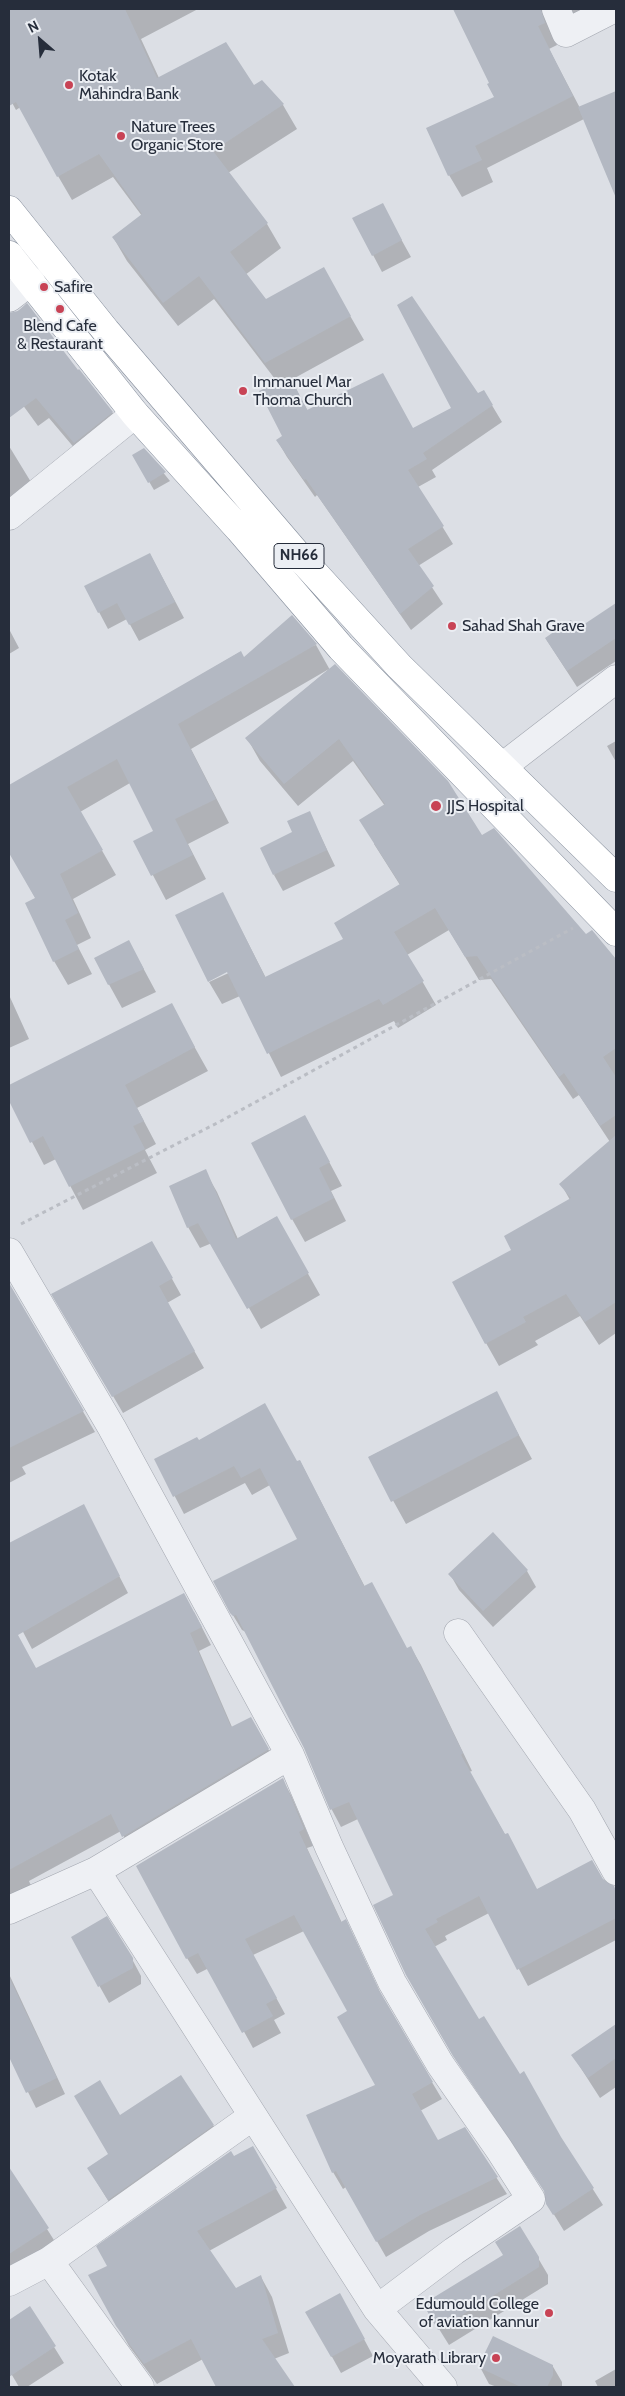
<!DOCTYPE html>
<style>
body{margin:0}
#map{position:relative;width:625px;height:2396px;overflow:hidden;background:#dcdfe5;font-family:Cabin,sans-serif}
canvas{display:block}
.frame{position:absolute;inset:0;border:10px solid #262d3b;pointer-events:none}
.north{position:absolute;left:15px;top:15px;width:50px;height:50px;-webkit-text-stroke:4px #ebeef3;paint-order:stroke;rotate:333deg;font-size:14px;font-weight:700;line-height:20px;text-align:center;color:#262d3b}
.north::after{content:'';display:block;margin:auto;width:18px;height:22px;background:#262d3b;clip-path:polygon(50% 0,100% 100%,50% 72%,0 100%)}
</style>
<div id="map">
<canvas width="625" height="2396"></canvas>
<div class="frame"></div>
<div class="north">N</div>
</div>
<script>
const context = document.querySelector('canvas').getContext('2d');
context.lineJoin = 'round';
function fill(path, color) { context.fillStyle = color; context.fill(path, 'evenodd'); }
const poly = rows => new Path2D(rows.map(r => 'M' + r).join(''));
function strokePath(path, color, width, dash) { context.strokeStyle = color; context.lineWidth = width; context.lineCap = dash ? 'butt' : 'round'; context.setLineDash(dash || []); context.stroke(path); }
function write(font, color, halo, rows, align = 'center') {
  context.font = font + ' Cabin,sans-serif'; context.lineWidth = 4; context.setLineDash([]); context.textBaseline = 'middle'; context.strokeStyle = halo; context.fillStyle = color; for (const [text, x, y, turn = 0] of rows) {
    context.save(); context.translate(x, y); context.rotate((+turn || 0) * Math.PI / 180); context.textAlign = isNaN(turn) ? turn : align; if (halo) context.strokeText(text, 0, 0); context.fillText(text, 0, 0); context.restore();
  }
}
fill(poly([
 [9,9,198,9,141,39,159,78,253,87,262,82,283,105,297,129,228,173,267,224,281,248,245,275,266,301,337,293,364,340,291,380,308,411,413,430,484,392,502,422,432,470,436,477,418,487,453,544,418,566,443,604,411,630,317,495,315,497,287,457,277,440,283,436,278,383,214,299,178,326,127,261,113,237,142,216,113,177,72,200,58,176,37,96,16,110,9,97],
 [455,9,616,9,553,30,557,45,549,49,580,108,616,93,616,191,584,119,487,168,493,182,462,197,449,175,495,98,491,84],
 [354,219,391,221,411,257,382,272],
 [27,305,78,372,112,412,124,433,87,463,49,418,38,426,9,386,9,314,12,315],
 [9,446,34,487,9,504],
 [144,449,170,481,154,490,134,456],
 [150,554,184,618,139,641,127,619,108,629,99,612],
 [616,605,616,661,577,687,546,639,577,631],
 [9,629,19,648,9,654],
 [316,645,330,670,482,837,585,936,592,932,616,962,616,1333,599,1345,580,1316,535,1341,538,1345,499,1366,486,1343,513,1250,570,1200,561,1184,610,1142,579,1095,573,1099,491,979,479,980,449,930,407,955,436,1005,398,1028,394,1021,281,1077,240,996,222,1004,209,982,233,971,223,894,266,978,345,939,400,885,374,844,385,806,353,761,298,806,260,761,247,738,329,669,191,749,229,823,188,844,206,879,166,900,135,841,155,831,130,783,80,812,116,875,73,899,91,938,77,945,92,974,68,985,54,961,36,899,9,851,9,787,240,652,244,659],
 [616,741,616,762,607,746],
 [309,812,335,866,283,891,274,875,294,833],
 [95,959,141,964,156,992,122,1008],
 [9,995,29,1039,9,1048],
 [171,1005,208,1071,137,1108,156,1144,145,1150,157,1173,83,1210,56,1159,44,1165,9,1098,9,1087],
 [317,1139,342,1186,331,1191,346,1221,305,1242,292,1219],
 [205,1171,217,1192,238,1239,276,1217,320,1295,261,1329,212,1243,200,1248,188,1227],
 [161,1259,181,1295,167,1303,204,1368,123,1413,53,1294],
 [9,1285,95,1432,22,1467,26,1474,9,1483],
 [496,1393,532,1459,406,1524,369,1457],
 [198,1442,297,1463,300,1461,365,1587,407,1650,411,1648,421,1665,472,1771,469,1772,537,1890,602,1880,613,1887,616,1893,616,1940,528,1986,489,1913,445,1936,447,1940,434,1947,479,2021,562,2141,603,2205,564,2231,547,2203,546,2193,358,1819,341,1827,332,1810,305,1747,246,1632,242,1630,231,1612,299,1540,270,1485,252,1495,245,1483,184,1514,156,1460],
 [83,1506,128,1593,32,1649,11,1609,15,1607,9,1595,9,1544],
 [527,1571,536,1587,493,1627,459,1590,450,1574],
 [194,1612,211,1645,199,1651,232,1727,261,1736,278,1767,133,1854,121,1831,29,1881,37,1900,9,1912,9,1628,12,1627,36,1669],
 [282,1779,291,1795,313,1846,307,1848,342,1923,354,1937,386,2005,442,2099,420,2111,438,2142,465,2129,507,2194,429,2231,386,2257,346,2187,343,2189,333,2172,308,2116,377,2085,349,2011,304,1931,253,1955,285,2014,274,2020,281,2033,253,2048,209,1968,197,1974,187,1958],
 [72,1937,132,1959,141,1976,141,1984,109,2003],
 [9,1974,65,2094,36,2108,9,2054],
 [616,2025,616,2087,600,2098,573,2056],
 [120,2116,213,2125,221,2141,117,2215,88,2168,110,2155],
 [253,2148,287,2208,209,2251,235,2290,261,2277,272,2297,289,2353,274,2359,294,2387,218,2387,203,2359,157,2384,129,2346,117,2325,108,2266,234,2158],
 [9,2169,59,2248,9,2280],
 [538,2258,548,2275,548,2284,449,2345,434,2321],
 [30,2308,64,2363,27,2387,19,2387,9,2370,9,2322],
 [349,2311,373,2356,341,2373,307,2312],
 [552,2365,562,2382,562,2387,497,2387,489,2384,480,2367],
 [616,2369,616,2387,598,2387,595,2381]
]), '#0003');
fill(poly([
 [9,9,125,9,157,78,226,42,254,85,262,80,284,104,213,151,268,223,230,252,266,299,324,267,351,316,265,363,199,276,163,303,112,237,142,214,99,154,57,177,16,102,9,106],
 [453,9,541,9,545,23,538,26,573,96,475,146,482,160,448,176,426,128,494,97,487,84,489,83],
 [616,91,616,198,578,107],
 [383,203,402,240,372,256,352,218],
 [412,296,478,393,484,390,493,405,423,453,427,459,408,470,444,526,408,549,434,586,400,614,306,479,304,480,276,440,282,436,259,391,290,376,307,410,383,373,413,428,451,408,397,305],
 [27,303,78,370,79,369,113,412,74,443,36,398,9,418,9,313,18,311],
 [144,448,166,472,148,483,132,455],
 [150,553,175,602,129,625,117,603,98,613,84,586],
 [616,603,616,638,567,671,545,638,571,620,577,629],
 [292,615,317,644,178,724,216,799,175,819,193,855,151,876,133,841,153,831,117,759,67,787,103,850,60,874,78,913,65,920,79,949,53,962,25,903,35,898,9,853,9,785,241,651,244,657],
 [335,664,448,781,482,835,494,828,586,934,592,930,616,959,616,1048,603,1057,616,1077,616,1115,600,1126,564,1073,559,1077,477,956,465,957,435,908,394,932,424,981,383,1005,379,999,267,1054,227,972,208,982,175,915,223,892,265,977,343,939,334,923,400,884,359,820,385,804,339,739,284,784,245,738],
 [310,811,327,850,273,875,260,848,292,832,287,821],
 [129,940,144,969,108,985,94,958],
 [172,1003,195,1047,125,1085,144,1121,133,1126,145,1149,69,1187,43,1136,30,1143,9,1101,9,1085],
 [305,1115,330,1162,319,1168,334,1198,291,1220,251,1143],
 [616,1135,616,1302,585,1322,566,1294,523,1317,526,1322,485,1344,452,1282,511,1250,504,1236,571,1198,559,1184],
 [206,1169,236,1239,277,1216,309,1273,247,1309,198,1223,187,1228,169,1186],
 [152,1241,173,1278,159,1286,195,1351,112,1397,51,1294],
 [9,1283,84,1411,9,1448],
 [497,1391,519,1435,391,1502,368,1457],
 [265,1403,297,1461,300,1460,364,1586,372,1582,407,1648,411,1646,463,1753,461,1755,505,1834,508,1833,537,1889,592,1860,603,1879,614,1886,616,1891,616,1918,517,1970,479,1896,436,1919,438,1922,425,1929,479,2019,484,2016,520,2074,524,2071,561,2137,594,2188,553,2215,546,2204,544,2191,453,2056,406,1975,373,1905,393,1895,349,1802,330,1810,304,1748,236,1615,233,1616,230,1613,213,1581,297,1539,260,1468,241,1478,234,1466,173,1497,154,1459,197,1437,199,1440],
 [84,1504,120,1576,18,1635,36,1668,184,1593,202,1627,190,1633,231,1727,251,1717,269,1749,122,1837,111,1814,9,1870,9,1543],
 [493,1532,528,1570,483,1611,448,1574],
 [283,1778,304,1829,299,1832,341,1922,346,1919,379,1990,433,2082,412,2094,438,2140,465,2127,498,2177,420,2215,376,2242,336,2171,332,2173,306,2115,375,2085,337,2017,347,2011,294,1915,245,1939,277,1998,266,2004,273,2016,242,2033,198,1953,186,1959,136,1866],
 [107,1916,133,1958,133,1968,98,1987,71,1937],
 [9,1977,57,2078,26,2093,9,2057],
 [616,2024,616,2058,588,2078,571,2055],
 [181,2075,214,2125,108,2200,87,2168,108,2154,74,2096,100,2080,120,2115],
 [253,2146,277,2188,197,2231,236,2288,261,2275,278,2333,262,2339,295,2387,216,2387,191,2339,144,2364,116,2326,88,2275,107,2266,96,2246,231,2151,234,2156],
 [9,2167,49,2228,9,2254],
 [520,2226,539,2257,539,2267,438,2330,423,2304,503,2255,495,2242],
 [340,2293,365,2339,331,2357,305,2312],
 [30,2306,56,2346,9,2377,9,2320],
 [493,2336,553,2365,553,2375,547,2387,521,2387,478,2367]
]), '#b3b8c2');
const minor = poly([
 [556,9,566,33,613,9],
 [9,298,31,281],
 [9,516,135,414],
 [502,767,616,679],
 [9,1252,112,1428,290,1755,329,1847,392,1982,440,2064,499,2149,531,2199,454,2251,377,2309],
 [458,1633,582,1810,616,1871],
 [96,1871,290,1755],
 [9,1910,96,1871,377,2309,443,2387],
 [49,2261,140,2387],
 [9,2282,49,2261,253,2116]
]);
const highway = poly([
 [9,210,106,331,296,553,399,666,616,878],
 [9,255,135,414,239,529,341,648,616,932]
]);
strokePath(minor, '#a2a6af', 29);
strokePath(highway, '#848d9b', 29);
strokePath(poly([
 [21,1224,221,1121,573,928]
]), '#babdc4', 3, [4, 4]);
strokePath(minor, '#eef0f4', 28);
strokePath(highway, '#fff', 28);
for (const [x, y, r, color] of [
 [69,85,5,"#c84355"],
 [121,136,5,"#c84355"],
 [44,287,5,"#c84355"],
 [60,309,5,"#c84355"],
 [243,391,5,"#c84355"],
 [452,626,5,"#c84355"],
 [436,806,6,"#c84355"],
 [549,2313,5,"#c84355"],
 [496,2358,5,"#c84355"]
]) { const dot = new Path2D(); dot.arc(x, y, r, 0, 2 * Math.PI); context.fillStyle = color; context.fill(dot); strokePath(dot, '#ebeef3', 2); }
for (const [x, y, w] of [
 [299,556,50]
]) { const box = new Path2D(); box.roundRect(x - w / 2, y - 12.5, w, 25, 4); context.fillStyle = '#ebeef3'; context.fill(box); strokePath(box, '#262d3b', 1); }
write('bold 15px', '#262d3b', null, [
 ["NH66",299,556]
]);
write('16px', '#262d3b', '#ebeef3', [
 ["Kotak",79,76],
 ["Mahindra Bank",79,94],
 ["Nature Trees",131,127],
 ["Organic Store",131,145],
 ["Safire",54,287],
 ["Blend Cafe",60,326,"center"],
 ["& Restaurant",60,344,"center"],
 ["Immanuel Mar",253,382],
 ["Thoma Church",253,400],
 ["Sahad Shah Grave",462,626],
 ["JJS Hospital",447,806],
 ["Edumould College",539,2304,"right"],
 ["of aviation kannur",539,2322,"right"],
 ["Moyarath Library",486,2358,"right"]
], 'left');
</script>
